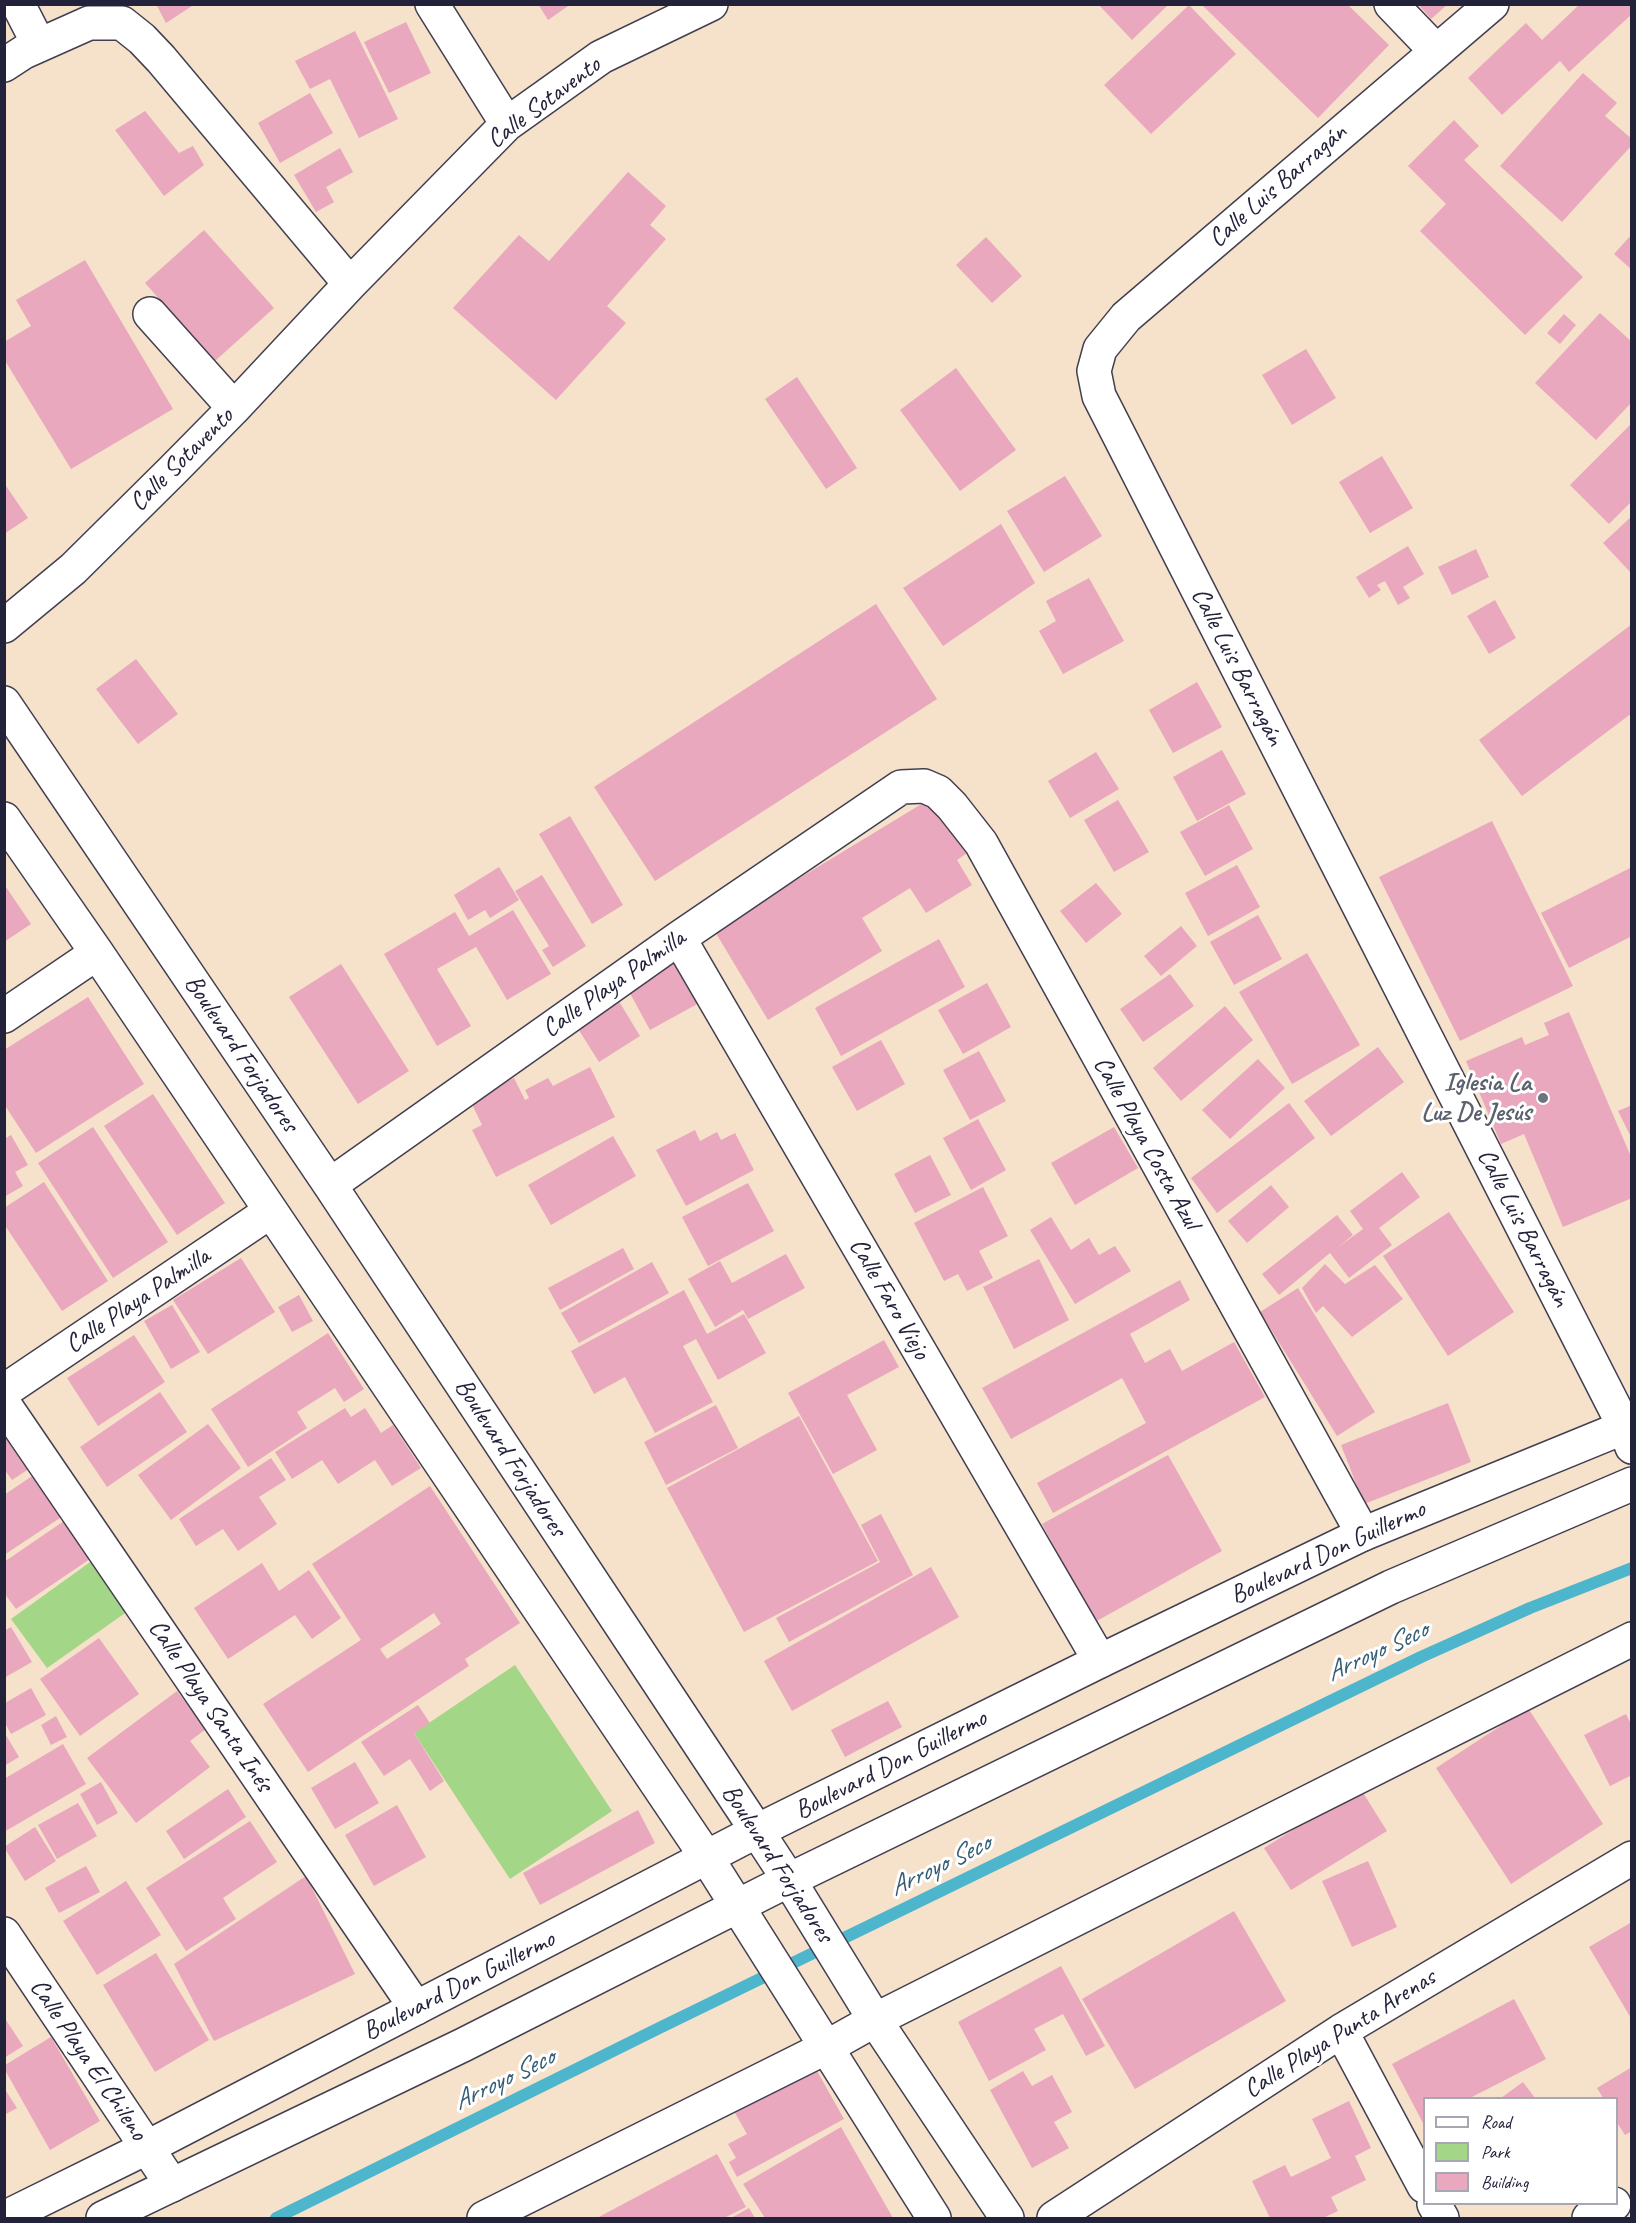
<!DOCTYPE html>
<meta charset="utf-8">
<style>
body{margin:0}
#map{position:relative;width:1636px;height:2223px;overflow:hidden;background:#f6e1ca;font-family:Caveat,sans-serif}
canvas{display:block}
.frame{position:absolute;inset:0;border:6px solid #22223b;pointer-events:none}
.legend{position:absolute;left:1423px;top:2097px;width:195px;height:108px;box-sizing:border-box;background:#fff;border:2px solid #a7a7b1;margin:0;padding:8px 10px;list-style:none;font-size:18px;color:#22223b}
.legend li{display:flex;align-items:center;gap:12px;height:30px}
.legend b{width:30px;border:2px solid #a7a7b1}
</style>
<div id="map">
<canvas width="1636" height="2223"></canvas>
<div class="frame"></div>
<ul class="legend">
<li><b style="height:8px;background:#fff"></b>Road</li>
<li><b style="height:16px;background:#a3d686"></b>Park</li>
<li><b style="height:16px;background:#e9a8be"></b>Building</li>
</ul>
</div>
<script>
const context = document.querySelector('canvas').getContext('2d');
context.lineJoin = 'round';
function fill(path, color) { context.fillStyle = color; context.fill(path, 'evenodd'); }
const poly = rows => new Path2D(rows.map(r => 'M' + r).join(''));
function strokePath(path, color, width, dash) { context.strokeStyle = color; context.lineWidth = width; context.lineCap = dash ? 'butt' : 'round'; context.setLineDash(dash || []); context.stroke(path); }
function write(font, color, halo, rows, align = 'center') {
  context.font = font + ' Caveat,sans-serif'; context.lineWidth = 6; context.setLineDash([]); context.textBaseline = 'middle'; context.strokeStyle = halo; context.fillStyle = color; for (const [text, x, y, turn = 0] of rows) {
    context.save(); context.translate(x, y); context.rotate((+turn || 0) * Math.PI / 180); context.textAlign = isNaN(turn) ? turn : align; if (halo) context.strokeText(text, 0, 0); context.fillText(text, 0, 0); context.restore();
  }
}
fill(poly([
 [93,1560,128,1611,47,1668,11,1619],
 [515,1665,612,1811,510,1879,414,1733]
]), '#a3d686');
strokePath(poly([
 [276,2218,659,2028,1421,1657,1530,1608,1632,1568]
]), '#4eb6cc', 12);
fill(poly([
 [156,4,195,4,166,23],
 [538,4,571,4,548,20],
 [1098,4,1169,4,1132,40],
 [1201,4,1347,4,1389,45,1318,118],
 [1418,4,1448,4,1431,19],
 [1580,4,1632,4,1632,14,1569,72,1560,61,1502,115,1468,78,1526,23,1542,40],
 [1189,5,1236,54,1151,134,1104,85],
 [406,22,431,73,389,93,364,42],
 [355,31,398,119,359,138,330,79,310,89,295,61],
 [1583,73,1617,103,1605,116,1632,139,1632,145,1562,222,1500,166],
 [310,93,333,133,280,163,258,123],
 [145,111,179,153,193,146,204,165,164,196,115,130],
 [1454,120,1479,146,1464,160,1583,277,1525,335,1420,231,1446,204,1408,166],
 [340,148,353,172,326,187,334,202,316,212,294,175],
 [628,172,666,206,650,225,666,239,607,306,626,323,556,400,453,308,519,235,549,261],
 [204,230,274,308,215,361,145,283],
 [1632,234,1632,270,1614,254],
 [986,237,1022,276,992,303,956,265],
 [85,260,173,409,71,469,4,359,4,342,31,326,16,300],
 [1600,313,1632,342,1632,402,1596,440,1535,383],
 [1564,314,1576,325,1560,344,1547,333],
 [1306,349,1336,398,1292,425,1262,375],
 [956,368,1016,450,960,491,900,410],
 [797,377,857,468,826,489,765,399],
 [1632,423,1632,501,1609,524,1570,485],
 [1382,456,1413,508,1370,533,1339,482],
 [1065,476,1102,536,1044,572,1007,511],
 [4,483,28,518,4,534],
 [1632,516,1632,574,1603,543],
 [1001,524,1035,583,943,646,903,588],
 [1408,546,1424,574,1403,587,1410,598,1398,605,1385,581,1377,585,1381,590,1369,598,1356,577],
 [1476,549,1489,577,1452,595,1438,567],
 [1089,578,1124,641,1063,674,1039,631,1056,621,1046,601],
 [1495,600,1516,638,1489,654,1467,616],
 [876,604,937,699,655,881,594,787],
 [1632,624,1632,713,1522,796,1479,740],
 [136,659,178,714,138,744,96,689],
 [1197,682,1222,727,1173,753,1149,710],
 [1222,750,1246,794,1197,821,1173,777],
 [1096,752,1119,789,1070,818,1048,781],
 [933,797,967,853,957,860,972,885,926,913,910,888,862,918,882,951,768,1020,714,930],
 [1118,800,1149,852,1114,872,1084,820],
 [1229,805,1253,849,1205,876,1180,832],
 [570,816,623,905,592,924,539,834],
 [1492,821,1573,986,1460,1041,1379,877],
 [1237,865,1260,907,1208,936,1185,893],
 [499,867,519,900,490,918,485,910,468,920,454,895],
 [1632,867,1632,936,1569,968,1541,913],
 [542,875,586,946,553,967,542,950,549,946,515,891],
 [1096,883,1122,914,1086,943,1060,911],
 [4,884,31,924,4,942],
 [513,910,551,974,507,1000,476,947,437,969,471,1026,437,1046,384,954,455,912,469,936],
 [1258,915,1282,959,1234,985,1210,942],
 [1181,926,1197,946,1161,976,1144,956],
 [939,939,965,987,841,1056,815,1008],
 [1307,953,1360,1045,1292,1084,1239,992],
 [674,959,699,1003,650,1030,626,986],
 [341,964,409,1071,358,1104,289,997],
 [1170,974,1194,1006,1143,1042,1120,1009],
 [987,983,1011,1027,963,1054,938,1010],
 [88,997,144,1084,36,1153,4,1104,4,1050],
 [617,998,640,1036,599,1062,575,1024],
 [1225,1006,1253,1040,1181,1101,1153,1068],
 [1569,1012,1632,1159,1632,1198,1563,1227,1524,1134,1501,1144,1466,1061,1522,1037,1525,1045,1549,1035,1544,1023],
 [881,1040,905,1084,857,1111,832,1067],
 [1378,1047,1404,1082,1331,1136,1304,1101],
 [979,1051,1006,1101,970,1120,943,1070],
 [1258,1059,1285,1088,1230,1139,1202,1110],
 [590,1067,615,1117,496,1177,472,1130,482,1125,470,1100,514,1078,525,1100,529,1098,525,1090,548,1078,553,1086],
 [153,1094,225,1203,177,1235,104,1126],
 [1289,1103,1315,1138,1217,1213,1191,1178],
 [1632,1105,1632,1139,1618,1111],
 [978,1119,1006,1170,971,1190,943,1138],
 [93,1127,168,1242,113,1278,38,1163],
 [1114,1127,1138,1168,1075,1205,1051,1163],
 [695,1130,700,1141,717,1132,721,1140,735,1133,754,1170,686,1206,656,1150],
 [11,1135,28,1165,15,1172,23,1186,4,1197,4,1139],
 [613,1136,636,1176,551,1225,528,1185],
 [930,1155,951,1195,915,1213,894,1174],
 [1402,1172,1420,1197,1379,1228,1392,1245,1349,1278,1330,1253,1279,1295,1262,1274,1337,1215,1353,1235,1337,1248,1363,1229,1350,1211],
 [44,1182,108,1281,62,1311,4,1224,4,1208],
 [748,1183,774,1231,708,1266,682,1217],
 [1271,1185,1289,1207,1247,1243,1228,1221],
 [983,1187,1008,1236,979,1251,993,1278,967,1291,958,1274,944,1281,914,1223],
 [1449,1212,1514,1312,1448,1356,1383,1256],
 [1051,1217,1071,1250,1089,1238,1099,1255,1115,1246,1131,1271,1075,1304,1030,1230],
 [623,1248,634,1269,560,1310,548,1288],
 [786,1254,805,1288,748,1319,743,1310,715,1327,688,1279,720,1261,732,1283],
 [241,1258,275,1312,208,1354,173,1300],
 [1039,1259,1069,1320,1014,1349,983,1287],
 [652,1262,669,1293,579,1343,561,1313],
 [1325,1264,1345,1284,1375,1265,1403,1299,1352,1337,1323,1306,1316,1313,1302,1288],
 [1180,1280,1190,1300,1130,1334,1145,1363,1170,1349,1182,1371,1234,1342,1265,1397,1053,1513,1037,1483,1146,1423,1122,1378,1011,1439,982,1388],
 [1298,1288,1375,1412,1337,1436,1260,1312],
 [684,1290,707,1334,744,1314,766,1353,718,1380,696,1339,683,1346,713,1402,655,1433,625,1377,594,1394,571,1351],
 [299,1295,313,1321,292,1332,278,1307],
 [172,1305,200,1352,171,1369,144,1321],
 [328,1333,364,1389,344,1402,335,1388,297,1412,307,1428,248,1467,211,1409],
 [134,1335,165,1382,98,1426,67,1378],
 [884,1340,899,1367,847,1395,877,1450,833,1474,788,1393],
 [160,1392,187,1432,107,1487,80,1447],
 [1448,1403,1471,1462,1364,1504,1341,1445],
 [716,1405,738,1448,666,1485,644,1442],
 [345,1408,351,1417,365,1408,381,1433,393,1425,421,1468,392,1486,375,1460,338,1484,322,1460,292,1479,275,1452],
 [4,1415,38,1463,12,1480,4,1469],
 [799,1416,878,1561,744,1632,667,1488],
 [208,1424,241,1468,171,1520,138,1475],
 [1168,1455,1222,1551,1095,1622,1042,1524],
 [271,1458,286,1480,259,1497,277,1524,238,1551,223,1529,196,1546,179,1519],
 [41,1470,69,1512,4,1555,4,1495],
 [430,1486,520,1623,465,1659,469,1666,308,1772,263,1704,361,1640,312,1564],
 [434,1613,441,1624,387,1659,380,1649],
 [881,1514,913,1575,789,1642,776,1618,880,1562,861,1525],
 [64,1521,90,1559,16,1609,4,1593,4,1562],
 [262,1563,279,1591,309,1570,341,1618,312,1639,295,1615,228,1659,194,1608],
 [931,1567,959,1617,792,1711,764,1661],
 [11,1627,32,1662,4,1678,4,1631],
 [99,1638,139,1694,80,1736,40,1679],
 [31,1688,46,1715,11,1734,5,1723,5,1703],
 [177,1691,206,1729,190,1741,210,1767,136,1823,87,1758],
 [888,1701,902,1727,845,1757,831,1730],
 [418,1705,430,1723,414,1733,444,1781,430,1791,410,1759,384,1776,361,1742],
 [1528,1708,1603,1824,1511,1884,1436,1768],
 [1626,1714,1632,1726,1632,1775,1610,1786,1584,1735],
 [56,1716,67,1737,51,1745,41,1725],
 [4,1732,19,1757,4,1766],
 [63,1744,86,1784,4,1832,4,1779],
 [355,1762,379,1803,335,1829,311,1788],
 [101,1782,118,1813,97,1825,80,1794],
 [1360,1788,1387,1831,1291,1890,1264,1848],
 [228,1789,246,1817,184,1859,166,1831],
 [78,1803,97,1836,57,1859,38,1825],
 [397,1805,426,1857,374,1886,345,1835],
 [638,1810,655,1843,540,1905,523,1873],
 [250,1821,277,1862,223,1898,236,1919,186,1951,146,1888],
 [35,1827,56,1861,25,1881,4,1847],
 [1368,1861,1397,1927,1352,1947,1322,1881],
 [86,1866,100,1892,59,1913,45,1888],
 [306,1876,355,1974,214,2041,174,1964],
 [126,1881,161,1935,97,1975,63,1921],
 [1234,1911,1286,2001,1135,2089,1082,1999],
 [1632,1922,1632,2020,1589,1947],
 [156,1953,209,2040,155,2072,103,1985],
 [1061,1966,1105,2046,1086,2056,1063,2014,1034,2029,1046,2050,989,2081,958,2022],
 [1514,1999,1546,2059,1470,2098,1424,2098,1424,2125,1392,2064],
 [4,2017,23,2046,4,2058],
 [51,2037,100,2121,50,2150,5,2070,5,2065],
 [812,2062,844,2119,737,2177,729,2162,736,2158,728,2144,747,2134,731,2106],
 [1632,2067,1632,2131,1625,2135,1616,2121,1616,2098,1603,2098,1597,2088],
 [1023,2071,1032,2086,1052,2075,1072,2112,1054,2122,1069,2148,1032,2168,990,2090],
 [1523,2082,1535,2098,1501,2098],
 [4,2088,17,2108,4,2115],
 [1349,2101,1371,2148,1355,2156,1366,2180,1331,2197,1338,2211,1323,2218,1270,2218,1252,2181,1285,2165,1291,2177,1331,2158,1312,2119],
 [841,2127,893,2218,765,2218,743,2184],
 [717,2154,746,2207,724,2218,597,2218],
 [749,2208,755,2218,731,2218]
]), '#e9a8be');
const minor = poly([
 [18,4,39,45],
 [432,4,507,124],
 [1391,4,1436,51],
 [1492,4,1126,317,1100,349,1094,371,1099,396,1624,1426,1632,1447],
 [4,65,24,52,89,23,122,23,142,39,161,59,350,284],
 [150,314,234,408],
 [4,626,73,569,173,470,234,408,350,284,507,124,601,57,711,4],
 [4,703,330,1185,757,1831],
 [4,819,97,953,707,1858],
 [679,938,1100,1661],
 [4,1016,97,953],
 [330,1185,679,938,901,787,924,786,938,792,952,806,981,843,1363,1534],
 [4,1391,271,1211],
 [4,1404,416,2008],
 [4,1934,172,2185],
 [1341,2031,1424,2186],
 [1434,2204,1442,2218],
 [484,2218,825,2048,875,2020,1632,1639],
 [1054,2218,1341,2031,1632,1858],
 [1589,2218,1614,2204]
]);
const major = poly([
 [757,1831,789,1880,875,2020,1007,2218],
 [707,1858,934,2218],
 [4,2218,146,2148,757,1831,1100,1661,1363,1534,1632,1424],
 [103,2218,463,2045,789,1880,1391,1587,1632,1484]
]);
strokePath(minor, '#423f50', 36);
strokePath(major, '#423f50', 36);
strokePath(minor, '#fff', 33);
strokePath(major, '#fff', 33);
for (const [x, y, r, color] of [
 [1543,1098,6,"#6b7280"]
]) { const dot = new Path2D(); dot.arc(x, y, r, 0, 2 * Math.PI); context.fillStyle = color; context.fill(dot); strokePath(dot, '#fff', 2); }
write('26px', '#22223b', '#fff', [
 ["Calle Sotavento",544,103,-37],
 ["Calle Luis Barragán",1278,186,-41],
 ["Calle Sotavento",182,460,-45],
 ["Calle Luis Barragán",1237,667,63],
 ["Calle Playa Palmilla",614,984,-35],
 ["Boulevard Forjadores",241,1054,56],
 ["Calle Playa Costa Azul",1146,1143,61],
 ["Calle Luis Barragán",1523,1228,63],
 ["Calle Faro Viejo",889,1299,60],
 ["Calle Playa Palmilla",138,1301,-34],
 ["Boulevard Forjadores",510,1458,57],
 ["Boulevard Don Guillermo",1328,1553,-25],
 ["Calle Playa Santa Inés",210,1706,56],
 ["Boulevard Don Guillermo",891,1765,-27],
 ["Boulevard Forjadores",777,1864,57],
 ["Boulevard Don Guillermo",459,1986,-27],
 ["Calle Playa Punta Arenas",1340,2034,-32],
 ["Calle Playa El Chileno",88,2060,56]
]);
write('bold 26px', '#5b616d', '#fff', [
 ["Iglesia La",1531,1083],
 ["Luz De Jesús",1531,1113]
], 'right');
write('italic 27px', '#345d75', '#fff', [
 ["Arroyo Seco",1377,1652,-25],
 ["Arroyo Seco",940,1866,-26],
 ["Arroyo Seco",504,2080,-26]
]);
</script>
